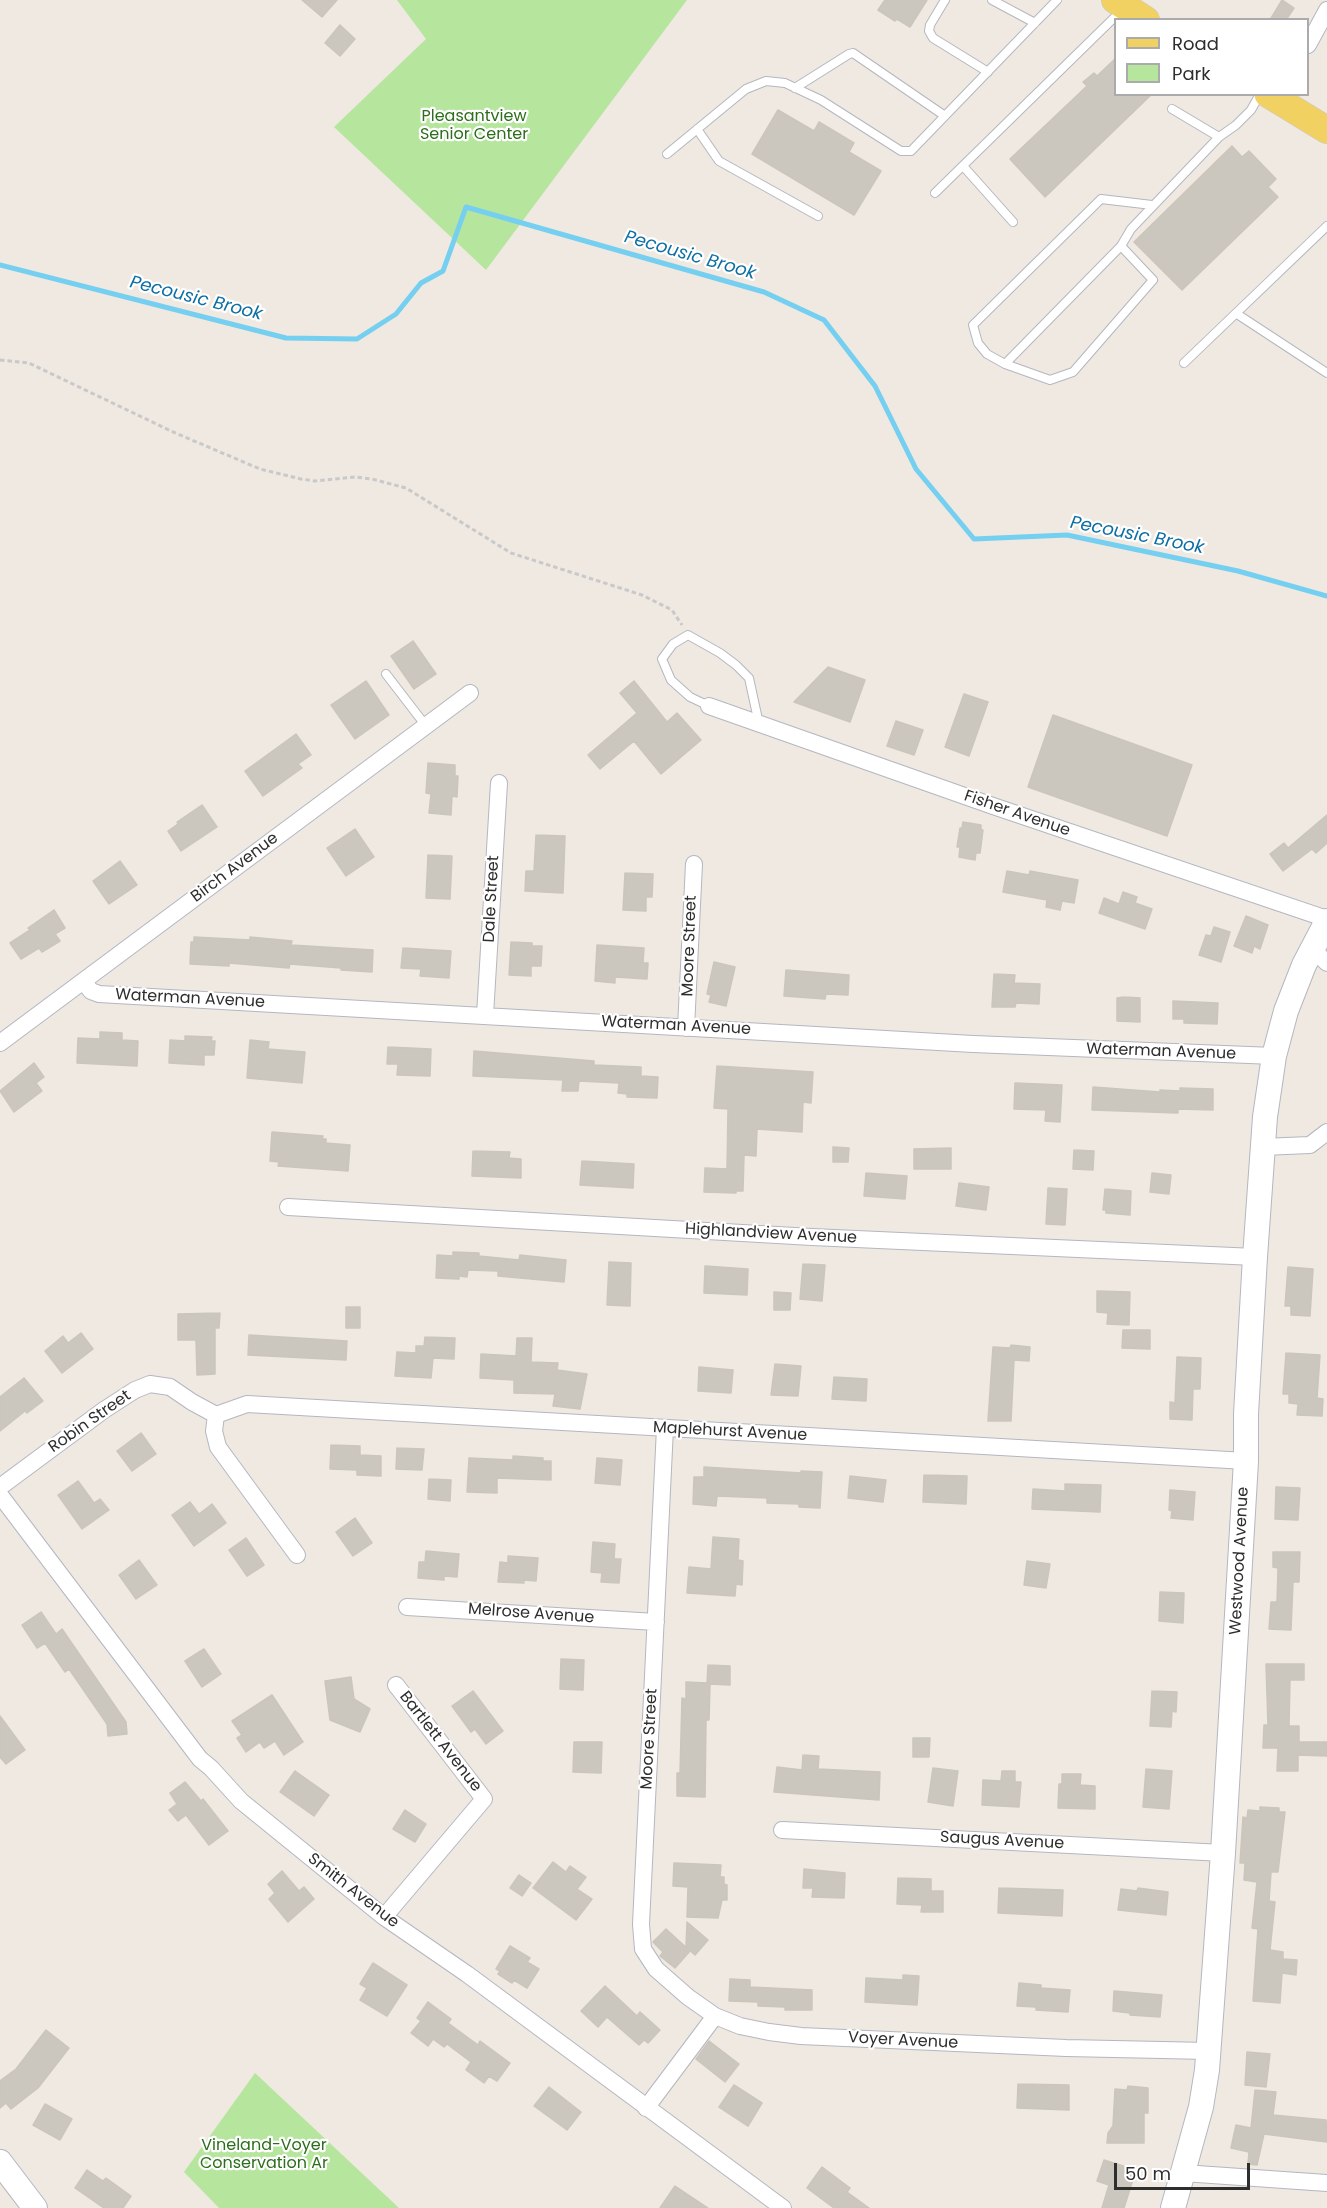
<!DOCTYPE html>
<style>
body{margin:0}
#map{position:relative;width:1327px;height:2208px;overflow:hidden;background:#efe9e1;font-family:Poppins,sans-serif}
canvas{display:block}
.legend{position:absolute;left:1114px;top:18px;width:195px;height:78px;box-sizing:border-box;background:#fff;border:2px solid #ababab;margin:0;padding:8px 10px;list-style:none;font-size:18px;color:#2e2e2e}
.legend li{display:flex;align-items:center;gap:12px;height:30px}
.legend b{width:30px;border:2px solid #ababab}
.scale{position:absolute;left:1114px;top:2163px;width:136px;height:27px;box-sizing:border-box;border:3px solid #2e2e2e;border-top:0;padding-left:8px;font-size:18px;line-height:21px;white-space:nowrap;color:#2e2e2e;-webkit-text-stroke:4px #fff;paint-order:stroke}
</style>
<div id="map">
<canvas width="1327" height="2208"></canvas>
<ul class="legend">
<li><b style="height:8px;background:#f2d163"></b>Road</li>
<li><b style="height:16px;background:#b6e59e"></b>Park</li>
</ul>
<div class="scale">50 m</div>
</div>
<script>
const context = document.querySelector('canvas').getContext('2d');
context.lineJoin = 'round';
function fill(path, color) { context.fillStyle = color; context.fill(path, 'evenodd'); }
const poly = rows => new Path2D(rows.map(r => 'M' + r).join(''));
function strokePath(path, color, width, dash) { context.strokeStyle = color; context.lineWidth = width; context.lineCap = dash ? 'butt' : 'round'; context.setLineDash(dash || []); context.stroke(path); }
function write(font, color, halo, rows, align = 'center') {
  context.font = font + ' Poppins,sans-serif'; context.lineWidth = 4.5; context.setLineDash([]); context.textBaseline = 'middle'; context.strokeStyle = halo; context.fillStyle = color; for (const [text, x, y, turn = 0] of rows) {
    context.save(); context.translate(x, y); context.rotate((+turn || 0) * Math.PI / 180); context.textAlign = isNaN(turn) ? turn : align; if (halo) context.strokeText(text, 0, 0); context.fillText(text, 0, 0); context.restore();
  }
}
fill(poly([
 [397,0,687,0,486,270,334,127,426,39],
 [255,2073,399,2208,219,2208,184,2172]
]), '#b6e59e');
strokePath(poly([
 [0,265,286,338,357,339,396,314,421,283,443,271,466,207,764,292,824,320,875,386,916,469,974,539,1067,535,1238,571,1327,596]
]), '#75cff0', 5);
const building = poly([
 [302,0,337,0,322,17,302,0],
 [885,0,927,0,910,27,897,19,895,21,878,10,885,0],
 [1282,0,1294,8,1286,20,1270,20,1282,0],
 [340,25,355,39,340,56,325,43,340,25],
 [1116,58,1116,94,1152,94,1045,197,1010,159,1087,86,1083,82,1094,73,1097,76,1116,58],
 [778,110,814,131,819,122,854,143,849,152,881,171,854,215,752,154,778,110],
 [1232,146,1242,157,1249,151,1276,179,1268,187,1278,197,1182,290,1134,242,1232,146],
 [413,641,436,674,414,689,391,656,413,641],
 [828,667,865,680,850,722,794,702,828,667],
 [366,681,389,715,355,739,331,705,366,681],
 [634,681,667,722,677,713,701,740,661,774,634,741,600,769,588,755,637,713,620,693,634,681],
 [964,694,988,702,969,756,945,747,964,694],
 [1053,715,1192,765,1167,836,1028,787,1053,715],
 [896,721,923,730,914,755,887,746,896,721],
 [296,734,311,755,298,764,302,768,263,796,245,771,296,734],
 [428,763,455,765,455,776,458,776,457,797,452,796,451,815,429,813,431,794,426,793,428,763],
 [202,805,217,827,181,851,168,831,178,824,177,822,202,805],
 [1327,815,1327,843,1316,853,1312,849,1283,871,1270,854,1284,843,1288,848,1327,815],
 [963,822,981,825,981,830,983,830,980,853,976,853,975,860,959,857,960,847,957,847,960,828,962,828,963,822],
 [355,829,374,857,346,876,327,848,355,829],
 [536,835,565,836,563,893,525,891,526,871,534,871,536,835],
 [428,855,452,856,450,899,426,898,428,855],
 [120,861,137,885,109,904,93,881,120,861],
 [1007,871,1029,875,1030,871,1078,880,1074,903,1062,901,1060,910,1046,907,1047,900,1003,892,1007,871],
 [625,873,653,874,652,897,646,897,646,911,623,910,625,873],
 [1123,892,1137,897,1135,903,1152,909,1145,929,1099,913,1104,898,1119,904,1123,892],
 [54,910,65,928,55,934,60,941,42,952,39,948,21,959,10,943,30,930,28,928,54,910],
 [1246,916,1268,925,1260,949,1254,946,1252,953,1234,946,1246,916],
 [1214,927,1230,932,1221,962,1199,955,1206,935,1211,936,1214,927],
 [194,937,250,940,250,937,292,941,291,945,373,950,372,972,341,970,341,968,290,964,289,968,229,963,229,966,190,964,191,942,194,942,194,937],
 [511,942,532,943,532,946,542,946,541,966,531,966,531,976,509,975,511,942],
 [597,945,644,948,643,963,648,963,647,979,615,977,615,983,595,981,597,945],
 [403,948,451,951,449,978,420,976,421,969,401,968,403,948],
 [714,962,735,967,726,1006,709,1002,711,995,707,994,714,962],
 [786,970,849,975,848,995,826,994,825,999,784,996,786,970],
 [994,974,1015,975,1014,983,1040,984,1039,1004,1016,1003,1015,1007,992,1007,994,974],
 [1124,997,1140,998,1140,1022,1117,1021,1117,998,1124,997],
 [1173,1001,1218,1003,1217,1024,1184,1023,1184,1019,1173,1019,1173,1001],
 [100,1032,122,1033,122,1040,138,1041,137,1066,77,1063,78,1038,100,1039,100,1032],
 [185,1036,212,1037,211,1041,215,1041,214,1055,204,1055,204,1065,169,1063,170,1040,185,1041,185,1036],
 [250,1040,269,1042,268,1049,305,1052,302,1083,247,1078,250,1040],
 [388,1047,431,1049,430,1076,397,1075,398,1064,387,1064,388,1047],
 [474,1051,594,1061,594,1065,641,1067,641,1076,658,1077,657,1098,627,1097,627,1094,618,1093,619,1083,579,1081,578,1091,562,1091,563,1080,473,1076,474,1051],
 [34,1063,44,1077,36,1083,42,1091,14,1112,0,1091,34,1063],
 [717,1066,813,1072,811,1103,803,1102,802,1132,757,1129,756,1156,744,1155,743,1191,736,1191,736,1193,704,1192,705,1168,727,1169,728,1109,714,1108,717,1066],
 [1015,1083,1062,1085,1060,1122,1045,1121,1046,1110,1014,1109,1015,1083],
 [1093,1087,1160,1092,1160,1090,1180,1091,1180,1088,1213,1089,1213,1110,1178,1109,1178,1113,1092,1110,1093,1087],
 [272,1132,323,1136,322,1139,326,1139,326,1143,350,1145,348,1171,278,1166,279,1162,270,1161,272,1132],
 [833,1147,849,1148,848,1162,833,1162,833,1147],
 [951,1148,951,1169,914,1169,914,1149,951,1148],
 [1074,1150,1094,1151,1093,1170,1073,1169,1074,1150],
 [473,1151,510,1152,509,1158,521,1159,521,1178,472,1176,473,1151],
 [582,1161,634,1164,633,1188,580,1185,582,1161],
 [866,1173,907,1176,905,1199,864,1196,866,1173],
 [1152,1173,1171,1175,1169,1194,1150,1192,1152,1173],
 [959,1183,989,1187,986,1210,956,1206,959,1183],
 [1048,1188,1067,1189,1065,1225,1046,1224,1048,1188],
 [1105,1189,1131,1191,1130,1215,1106,1213,1106,1210,1103,1210,1105,1189],
 [453,1252,479,1253,479,1256,519,1260,520,1255,566,1260,564,1282,498,1276,498,1271,468,1270,467,1277,459,1276,459,1279,436,1278,437,1255,453,1256,453,1252],
 [609,1262,631,1263,630,1306,607,1305,609,1262],
 [803,1264,825,1265,822,1301,800,1299,803,1264],
 [705,1266,748,1269,747,1295,704,1293,705,1266],
 [1288,1267,1313,1269,1310,1316,1291,1315,1291,1306,1285,1306,1288,1267],
 [1097,1291,1130,1292,1129,1325,1107,1324,1108,1313,1097,1312,1097,1291],
 [774,1292,791,1293,790,1310,774,1310,774,1292],
 [346,1307,360,1307,360,1328,346,1328,346,1307],
 [220,1313,219,1328,215,1328,215,1374,197,1375,196,1340,178,1340,178,1314,220,1313],
 [1123,1330,1150,1330,1150,1349,1122,1348,1123,1330],
 [81,1333,93,1349,62,1373,45,1351,63,1336,68,1343,81,1333],
 [249,1335,347,1341,346,1360,248,1355,249,1335],
 [425,1337,455,1338,454,1359,433,1358,431,1378,395,1376,397,1352,416,1353,416,1346,424,1346,425,1337],
 [517,1338,532,1338,531,1362,558,1363,557,1370,587,1374,580,1409,553,1406,555,1394,514,1393,514,1380,480,1378,481,1354,516,1356,517,1338],
 [1011,1345,1030,1347,1029,1361,1014,1360,1011,1421,988,1421,993,1347,1010,1348,1011,1345],
 [1286,1353,1320,1355,1317,1398,1323,1399,1322,1416,1297,1415,1298,1404,1289,1403,1289,1394,1283,1394,1286,1353],
 [1177,1357,1201,1358,1200,1389,1193,1389,1192,1420,1170,1419,1170,1402,1175,1403,1177,1357],
 [775,1364,801,1366,798,1396,771,1395,775,1364],
 [699,1367,733,1370,731,1393,698,1391,699,1367],
 [834,1377,867,1379,866,1401,832,1399,834,1377],
 [24,1378,43,1401,27,1413,25,1411,0,1431,0,1397,24,1378],
 [141,1433,156,1454,132,1471,117,1451,141,1433],
 [331,1445,360,1446,360,1455,381,1456,381,1476,357,1475,357,1470,330,1469,331,1445],
 [397,1448,424,1449,422,1470,396,1469,397,1448],
 [513,1456,543,1458,543,1461,551,1461,551,1480,497,1478,497,1493,467,1492,469,1458,513,1460,513,1456],
 [597,1458,622,1460,620,1485,595,1483,597,1458],
 [704,1467,801,1473,801,1471,822,1472,820,1508,799,1507,799,1504,767,1503,767,1498,717,1496,716,1506,693,1504,694,1477,704,1477,704,1467],
 [924,1475,967,1476,966,1504,923,1502,924,1475],
 [850,1476,886,1480,883,1502,848,1498,850,1476],
 [429,1479,451,1480,450,1501,428,1499,429,1479],
 [78,1481,94,1503,100,1499,109,1510,82,1529,58,1495,78,1481],
 [1065,1484,1101,1485,1100,1512,1032,1509,1033,1489,1065,1491,1065,1484],
 [1276,1487,1300,1488,1298,1520,1275,1519,1276,1487],
 [1170,1490,1195,1492,1193,1520,1171,1518,1172,1511,1169,1510,1170,1490],
 [190,1502,199,1514,212,1504,226,1523,194,1546,172,1515,190,1502],
 [355,1518,372,1543,353,1556,336,1532,355,1518],
 [713,1537,739,1539,738,1560,743,1561,742,1585,736,1584,735,1596,687,1593,689,1567,711,1569,713,1537],
 [246,1538,264,1565,247,1576,229,1550,246,1538],
 [593,1542,615,1544,614,1559,621,1559,619,1583,601,1582,602,1573,591,1572,593,1542],
 [426,1551,459,1554,457,1577,444,1576,444,1580,418,1578,419,1562,425,1562,426,1551],
 [1273,1552,1300,1552,1299,1582,1293,1582,1291,1630,1269,1629,1271,1602,1277,1602,1278,1568,1273,1567,1273,1552],
 [508,1556,538,1558,536,1581,524,1580,524,1583,498,1582,500,1562,508,1563,508,1556],
 [139,1560,157,1585,136,1599,119,1575,139,1560],
 [1027,1561,1050,1564,1046,1588,1024,1585,1027,1561],
 [1160,1592,1184,1593,1183,1623,1159,1621,1160,1592],
 [41,1612,56,1634,62,1629,126,1722,127,1734,108,1736,107,1724,69,1669,65,1672,45,1643,37,1648,22,1625,41,1612],
 [204,1649,221,1674,202,1687,185,1661,204,1649],
 [561,1659,584,1660,583,1690,560,1689,561,1659],
 [1266,1664,1304,1664,1304,1680,1290,1680,1289,1726,1299,1726,1299,1742,1327,1742,1327,1756,1298,1755,1298,1771,1277,1771,1278,1748,1263,1748,1264,1725,1268,1725,1266,1664],
 [708,1665,730,1666,730,1685,710,1684,709,1720,706,1720,705,1797,677,1796,677,1773,680,1773,682,1698,686,1699,686,1682,707,1683,708,1665],
 [351,1677,354,1699,370,1709,360,1732,330,1720,325,1681,351,1677],
 [473,1691,503,1731,486,1744,475,1729,471,1732,452,1706,473,1691],
 [1152,1691,1177,1692,1176,1712,1172,1711,1171,1727,1150,1726,1152,1691],
 [272,1695,303,1742,284,1755,275,1741,264,1748,260,1742,246,1752,237,1738,242,1735,232,1721,272,1695],
 [0,1716,25,1750,6,1764,0,1757,0,1716],
 [913,1738,930,1738,929,1757,913,1757,913,1738],
 [574,1742,602,1742,601,1773,573,1772,574,1742],
 [803,1755,819,1756,818,1769,880,1772,879,1800,774,1792,777,1767,802,1770,803,1755],
 [933,1768,958,1771,953,1806,928,1802,933,1768],
 [1146,1769,1172,1771,1169,1809,1143,1807,1146,1769],
 [295,1771,329,1795,314,1816,280,1792,295,1771],
 [1002,1771,1015,1771,1015,1782,1021,1782,1019,1807,982,1805,983,1780,1001,1781,1002,1771],
 [1062,1774,1081,1774,1080,1785,1095,1786,1095,1809,1058,1808,1059,1784,1062,1784,1062,1774],
 [185,1782,201,1801,203,1799,228,1831,209,1845,186,1815,178,1821,169,1810,177,1804,170,1793,185,1782],
 [1260,1807,1279,1808,1279,1812,1285,1812,1278,1872,1271,1872,1269,1901,1275,1902,1270,1950,1283,1952,1283,1959,1297,1960,1296,1975,1282,1973,1280,2003,1253,2001,1258,1929,1252,1928,1257,1882,1244,1880,1245,1863,1240,1863,1243,1817,1247,1818,1248,1810,1260,1811,1260,1807],
 [405,1810,426,1824,415,1842,393,1829,405,1810],
 [553,1862,566,1872,570,1866,586,1877,577,1889,592,1899,576,1920,533,1888,553,1862],
 [674,1863,721,1865,720,1877,724,1877,724,1884,727,1885,727,1900,722,1900,718,1918,687,1917,688,1887,673,1886,674,1863],
 [804,1869,845,1873,844,1898,812,1897,813,1888,803,1888,804,1869],
 [282,1871,299,1891,304,1887,314,1899,288,1922,269,1899,275,1893,268,1884,282,1871],
 [519,1875,531,1883,522,1896,510,1888,519,1875],
 [898,1878,931,1879,931,1891,943,1891,943,1912,921,1912,922,1905,897,1904,898,1878],
 [999,1888,1063,1890,1062,1916,998,1913,999,1888],
 [1138,1888,1168,1892,1166,1915,1118,1910,1121,1889,1137,1891,1138,1888],
 [687,1922,708,1940,695,1955,686,1947,687,1922],
 [666,1929,690,1951,675,1968,660,1956,663,1952,653,1942,666,1929],
 [510,1946,530,1958,527,1962,539,1969,527,1988,514,1980,512,1983,498,1974,500,1971,496,1969,510,1946],
 [373,1963,407,1985,387,2016,360,2000,367,1988,360,1984,373,1963],
 [903,1975,919,1976,917,2005,865,2002,866,1978,903,1980,903,1975],
 [730,1979,750,1980,750,1987,812,1990,812,2010,785,2010,785,2007,758,2006,758,2002,729,2001,730,1979],
 [1019,1983,1041,1985,1041,1988,1070,1990,1068,2012,1036,2010,1036,2007,1017,2006,1019,1983],
 [605,1986,637,2016,640,2012,660,2030,648,2043,644,2040,639,2045,607,2017,598,2027,581,2011,605,1986],
 [1114,1991,1162,1995,1160,2017,1130,2015,1130,2013,1113,2011,1114,1991],
 [428,2002,451,2019,448,2023,478,2045,480,2041,510,2063,497,2081,489,2076,484,2083,466,2070,471,2062,447,2044,444,2047,433,2039,428,2046,411,2033,421,2021,417,2018,428,2002],
 [46,2030,69,2048,38,2088,11,2109,6,2103,0,2108,0,2081,16,2069,46,2030],
 [709,2041,739,2064,725,2082,696,2059,709,2041],
 [1247,2052,1270,2054,1266,2087,1245,2085,1247,2052],
 [1018,2084,1069,2085,1069,2110,1017,2108,1018,2084],
 [734,2085,762,2103,748,2126,719,2107,734,2085],
 [1128,2086,1148,2088,1148,2113,1144,2113,1144,2143,1107,2143,1108,2133,1113,2126,1115,2089,1127,2090,1128,2086],
 [549,2087,581,2112,567,2130,534,2106,549,2087],
 [1255,2090,1276,2092,1273,2115,1326,2120,1327,2142,1264,2134,1257,2165,1248,2164,1249,2152,1231,2148,1236,2125,1251,2128,1255,2090],
 [45,2104,72,2119,60,2140,33,2125,45,2104],
 [1104,2160,1136,2170,1124,2208,1102,2208,1109,2185,1097,2181,1104,2160],
 [822,2167,850,2188,847,2192,869,2208,834,2208,807,2188,822,2167],
 [87,2170,103,2181,106,2178,131,2196,123,2208,104,2208,75,2188,87,2170],
 [675,2186,708,2208,660,2208,675,2186]
]);
fill(building, '#cbc7bf');
strokePath(building, '#cbc5ba', 1.5);
const lane = poly([
 [945,0,930,25,929,31,933,38,988,72],
 [992,0,1035,23],
 [795,88,849,54,853,53,945,116],
 [1172,109,1219,137],
 [697,129,719,161,818,216],
 [667,154,746,89,766,81,785,83,821,100,901,151,911,151,1057,0],
 [963,166,1013,222],
 [935,193,1123,9],
 [1152,205,1101,199,973,325,978,343,987,354,1005,364,1050,380,1073,372,1153,280,1121,246,1131,229,1219,137,1236,125,1251,110,1260,94],
 [1237,314,1327,373],
 [1184,363,1327,226],
 [1005,364,1121,246],
 [386,674,426,726],
 [709,706,690,697,671,680,662,659,673,644,688,635,720,653,736,665,749,678,759,724]
]);
const street = poly([
 [1308,45,1327,10],
 [709,706,993,806,1327,919],
 [1312,949,1327,963],
 [83,981,91,991,99,994,973,1044,1274,1056],
 [485,1015,499,783],
 [686,1028,694,864],
 [0,1043,470,693],
 [1262,1147,1310,1145,1327,1132],
 [288,1207,812,1237,1255,1257],
 [216,1415,247,1404,1246,1461],
 [216,1415,214,1431,218,1447,297,1555],
 [665,1428,641,1924,643,1949,656,1969,688,1997,715,2016,740,2026,769,2032,801,2036,1066,2048,1209,2051],
 [0,1487,104,1410,135,1390,150,1384,170,1387,192,1402,216,1415],
 [0,1495,200,1759,211,1768,241,1801,384,1917,467,1974,783,2208],
 [407,1607,656,1622],
 [782,1830,1223,1853],
 [384,1917,484,1799,396,1685],
 [646,2108,715,2016],
 [1183,2173,1327,2183]
]);
const secondary = poly([
 [0,2162,35,2208],
 [1173,2208,1201,2107,1207,2070,1223,1853,1246,1461,1246,1414,1255,1257,1265,1117,1274,1056,1286,1011,1304,965,1327,921]
]);
const primary = poly([
 [1115,0,1146,20],
 [1268,94,1327,130]
]);
strokePath(lane, '#b4b7c1', 10);
strokePath(street, '#b4b7c1', 18);
strokePath(secondary, '#b4b7c1', 26);
strokePath(primary, '#c9c9c9', 28);
strokePath(poly([
 [0,360,29,363,173,432,260,469,301,479,315,481,355,477,372,479,406,488,511,553,642,595,672,610,682,625]
]), '#c9c9c9', 3, [4.5, 3]);
strokePath(lane, '#fff', 8);
strokePath(street, '#fff', 16);
strokePath(secondary, '#fff', 24);
strokePath(primary, '#f2d163', 27);
write('16px', '#2c6e1b', '#fff', [
 ["Pleasantview",474,117],
 ["Senior Center",474,135],
 ["Vineland-Voyer",264,2146],
 ["Conservation Ar",264,2164]
]);
write('16px', '#2e2e2e', '#fff', [
 ["Fisher Avenue",1017,814,19],
 ["Birch Avenue",235,868,-37],
 ["Dale Street",492,899,-87],
 ["Moore Street",690,946,-88],
 ["Waterman Avenue",190,999,3],
 ["Waterman Avenue",676,1026,3],
 ["Waterman Avenue",1161,1052,2],
 ["Highlandview Avenue",771,1234,3],
 ["Robin Street",90,1422,-35],
 ["Maplehurst Avenue",730,1432,3],
 ["Westwood Avenue",1240,1561,-87],
 ["Melrose Avenue",531,1614,4],
 ["Moore Street",650,1739,-87],
 ["Bartlett Avenue",440,1742,52],
 ["Saugus Avenue",1002,1841,3],
 ["Smith Avenue",353,1891,38],
 ["Voyer Avenue",903,2041,3]
]);
write('italic 18px', '#0d6fa3', '#fff', [
 ["Pecousic Brook",690,256,16],
 ["Pecousic Brook",196,299,14],
 ["Pecousic Brook",1137,536,11]
]);
</script>
